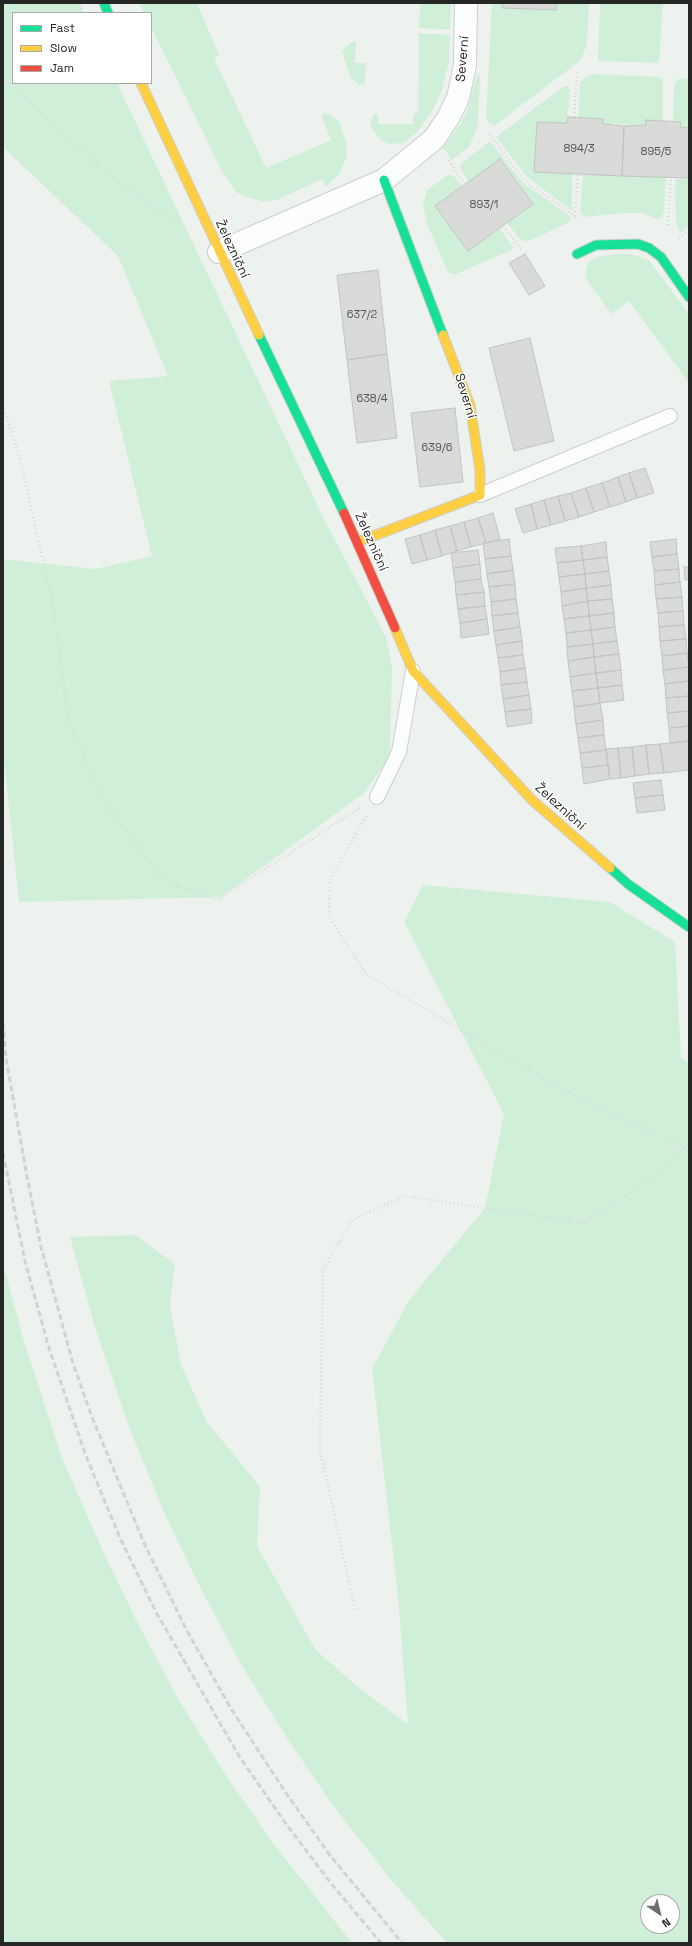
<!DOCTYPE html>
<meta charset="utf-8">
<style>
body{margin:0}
#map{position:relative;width:692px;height:1946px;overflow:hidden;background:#eef2ef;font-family:"Space Grotesk",sans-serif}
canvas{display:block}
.frame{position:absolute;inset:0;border:4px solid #252725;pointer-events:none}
.legend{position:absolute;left:12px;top:12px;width:140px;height:72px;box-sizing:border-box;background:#fff;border:1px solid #a8a9a8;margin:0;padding:5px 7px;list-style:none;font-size:12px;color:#252725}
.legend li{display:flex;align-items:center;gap:8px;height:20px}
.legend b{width:20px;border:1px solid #a8a9a8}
.north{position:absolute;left:640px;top:1894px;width:40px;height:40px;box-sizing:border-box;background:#fff;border:1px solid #a8a9a8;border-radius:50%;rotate:145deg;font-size:11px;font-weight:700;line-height:16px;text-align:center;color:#252725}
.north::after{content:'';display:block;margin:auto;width:14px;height:18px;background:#6b6e6c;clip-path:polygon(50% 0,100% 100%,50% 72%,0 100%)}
</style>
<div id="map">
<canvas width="692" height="1946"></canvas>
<div class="frame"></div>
<ul class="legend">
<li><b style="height:5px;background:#16e098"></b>Fast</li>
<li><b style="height:5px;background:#ffcf43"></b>Slow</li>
<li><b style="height:5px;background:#f24e42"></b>Jam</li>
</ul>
<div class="north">N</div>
</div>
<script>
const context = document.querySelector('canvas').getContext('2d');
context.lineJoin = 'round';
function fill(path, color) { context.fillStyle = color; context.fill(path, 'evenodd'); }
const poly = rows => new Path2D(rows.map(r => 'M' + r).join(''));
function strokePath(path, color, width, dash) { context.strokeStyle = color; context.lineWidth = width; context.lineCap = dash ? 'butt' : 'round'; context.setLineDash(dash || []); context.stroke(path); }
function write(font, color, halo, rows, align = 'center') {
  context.font = font + ' "Space Grotesk",sans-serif'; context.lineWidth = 3; context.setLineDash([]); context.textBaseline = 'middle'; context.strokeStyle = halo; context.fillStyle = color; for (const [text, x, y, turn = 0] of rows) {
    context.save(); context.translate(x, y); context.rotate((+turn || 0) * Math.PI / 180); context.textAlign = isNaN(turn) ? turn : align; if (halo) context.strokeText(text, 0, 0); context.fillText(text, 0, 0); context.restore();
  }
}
fill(poly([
 [3,3,80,3,84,13,13,13,13,83,117,83,323,517,386,637,392,667,390,757,363,794,221,897,19,902,3,751,3,559,96,569,152,556,109,381,168,376,118,256,3,147],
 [139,3,197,3,219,55,214,58,266,168,331,140,321,115,326,113,332,116,340,123,346,143,347,156,339,174,326,187,322,179,277,200,265,202,249,198,236,192,222,171,151,27,151,13,144,13],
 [420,3,451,3,450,30,419,28],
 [492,3,502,3,502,8,556,10,556,3,589,3,587,44,581,60,494,126,486,120],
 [600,3,663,3,659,63,598,61],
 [419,33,450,35,449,61,442,90,433,110,419,130,403,143,388,144,381,140,372,129,370,121,375,113,377,114,379,124,413,124,414,114,418,113],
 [356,41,355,63,366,63,365,84,359,85,351,78,342,52,350,43],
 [595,74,658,77,663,79,663,121,646,120,646,125,603,124,603,119,578,118,580,82,588,76],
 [477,75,480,75,478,126,469,147,452,160,443,148,460,125,468,108],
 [689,78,689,128,680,127,680,122,673,121,674,86,678,79],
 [564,86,568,86,570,90,567,123,537,123,534,172,572,173,572,211,527,177,496,137],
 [490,141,522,182,571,217,568,223,526,242,521,240,507,223,533,204,501,159,469,182,462,172,460,166,463,162],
 [583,174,666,177,664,211,662,217,657,219,641,213,624,213,584,217,580,212],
 [447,175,454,176,462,187,436,206,468,251,500,229,513,247,511,250,456,274,451,274,448,272,427,224,423,204,427,190],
 [675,179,689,179,689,225,681,233,676,223],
 [616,254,630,254,649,260,689,314,689,383,629,301,611,314,587,280,585,274,588,263,597,257],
 [423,885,610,902,675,942,681,1058,689,1063,689,1943,447,1943,391,1880,332,1804,287,1738,242,1666,202,1591,165,1515,129,1427,94,1324,70,1237,135,1235,175,1264,170,1305,181,1365,207,1422,260,1487,257,1546,315,1649,360,1689,408,1724,398,1597,372,1369,409,1300,485,1208,504,1114,404,922],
 [648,1902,672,1902,672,1926,648,1926],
 [3,1264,25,1345,62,1458,100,1545,138,1624,180,1702,227,1777,275,1846,352,1943,3,1943]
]), '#d0efd8');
const building = poly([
 [502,3,556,3,556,10,502,8,502,3],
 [568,117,603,119,603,124,624,126,622,176,534,172,537,122,567,123,568,117],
 [646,120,681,122,680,127,689,128,689,178,622,176,624,126,646,125,646,120],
 [500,159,533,204,468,251,435,206,500,159],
 [525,254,545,286,529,295,509,263,525,254],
 [378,270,387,354,347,360,337,275,378,270],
 [530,338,554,441,514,451,489,348,530,338],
 [387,354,397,438,357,443,347,360,387,354],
 [455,408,463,482,420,487,411,413,455,408],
 [645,468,654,493,637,498,629,473,645,468],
 [629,473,637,498,626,502,618,477,629,473],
 [618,477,626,502,610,507,602,483,618,477],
 [602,483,610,507,594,512,586,488,602,483],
 [586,488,594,512,579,517,571,493,586,488],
 [571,493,579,517,565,521,558,496,571,493],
 [558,496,565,521,551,525,544,500,558,496],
 [544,500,551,525,537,529,531,504,544,500],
 [531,504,537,529,523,533,515,509,531,504],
 [493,513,500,539,486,543,478,518,493,513],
 [478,518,486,543,471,547,464,522,478,518],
 [464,522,471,547,457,551,450,526,464,522],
 [450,526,457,551,442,556,435,530,450,526],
 [435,530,442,556,427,560,420,535,435,530],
 [420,535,427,560,412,564,405,539,420,535],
 [509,539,511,556,485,559,483,543,509,539],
 [676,539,677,554,652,557,650,542,676,539],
 [606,542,607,557,583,560,581,546,606,542],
 [581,546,583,560,557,563,555,548,581,546],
 [478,550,480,564,453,568,451,553,478,550],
 [677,554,679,569,654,571,652,557,677,554],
 [511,556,513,570,487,574,485,559,511,556],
 [607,557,609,571,585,574,583,560,607,557],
 [583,560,585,574,559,577,557,563,583,560],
 [480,564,481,579,455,582,453,568,480,564],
 [684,567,689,567,689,580,685,580,684,567],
 [679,569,680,582,655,585,654,571,679,569],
 [513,570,515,584,489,587,487,574,513,570],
 [609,571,611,585,586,588,585,574,609,571],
 [585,574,586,588,561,592,559,577,585,574],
 [481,579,484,592,456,595,455,582,481,579],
 [680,582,682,597,656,599,655,585,680,582],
 [515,584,516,599,491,602,489,587,515,584],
 [611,585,612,599,588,601,586,588,611,585],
 [586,588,588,601,562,606,561,592,586,588],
 [484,592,485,606,458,609,456,595,484,592],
 [682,597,683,611,658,613,656,599,682,597],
 [516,599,518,613,492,616,491,602,516,599],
 [612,599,614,613,589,616,588,601,612,599],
 [588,601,589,616,564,619,562,606,588,601],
 [485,606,487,619,460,623,458,609,485,606],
 [683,611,684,625,659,627,658,613,683,611],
 [518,613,520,627,494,631,492,616,518,613],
 [614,613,615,627,591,630,589,616,614,613],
 [589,616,591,630,566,633,564,619,589,616],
 [487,619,489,634,461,638,460,623,487,619],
 [684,625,686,639,660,641,659,627,684,625],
 [520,627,522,641,496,645,494,631,520,627],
 [615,627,617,641,593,644,591,630,615,627],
 [591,630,593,644,567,647,566,633,591,630],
 [686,639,687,653,662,656,660,641,686,639],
 [522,641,523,655,498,658,496,645,522,641],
 [617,641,619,654,594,657,593,644,617,641],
 [593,644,594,657,568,661,567,647,593,644],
 [687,653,689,667,663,670,662,656,687,653],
 [619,654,621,670,596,673,594,657,619,654],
 [523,655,525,668,500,672,498,658,523,655],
 [594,657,596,673,570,677,568,661,594,657],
 [689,667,689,681,665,684,663,670,689,667],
 [525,668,527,682,501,685,500,672,525,668],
 [621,670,622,685,598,688,596,673,621,670],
 [596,673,598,688,572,691,570,677,596,673],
 [689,681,689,696,666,698,665,684,689,681],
 [527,682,529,695,503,699,501,685,527,682],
 [622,685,624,700,600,703,598,688,622,685],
 [598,688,600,703,574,707,572,691,598,688],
 [529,695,531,709,505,712,503,699,529,695],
 [689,696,689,711,667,713,666,698,689,696],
 [600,703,603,720,576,724,574,707,600,703],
 [531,709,532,723,507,727,505,712,531,709],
 [689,711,689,726,669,728,667,713,689,711],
 [603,720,604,735,578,738,576,724,603,720],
 [689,726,689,741,670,743,669,728,689,726],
 [604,735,606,750,580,753,578,738,604,735],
 [689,741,689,770,664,773,660,744,689,741],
 [660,744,664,773,649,774,646,745,660,744],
 [646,745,649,774,635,776,632,747,646,745],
 [632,747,635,776,621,778,618,748,632,747],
 [618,748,621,778,610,779,606,749,618,748],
 [606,750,608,765,582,768,580,753,606,750],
 [608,765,610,779,584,784,582,768,608,765],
 [661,780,663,795,635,798,633,783,661,780],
 [663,795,665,810,637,813,635,798,663,795]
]);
fill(building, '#d8dbd8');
strokePath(building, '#c1c4c2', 1);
const lane = poly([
 [480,495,670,416],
 [377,797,399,752,413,671]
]);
const street = poly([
 [219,252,384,180,434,139,448,118,458,98,465,65,466,3]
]);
const fast = poly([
 [104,3,108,13],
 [384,180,443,335],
 [577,254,596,245,638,244,649,248,661,257,689,297],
 [259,335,344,513],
 [610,868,628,884,689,927]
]);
const slow = poly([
 [141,83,259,335],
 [358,542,480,495,480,470,470,405,443,335],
 [395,628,413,671,532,800,610,868]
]);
const jam = poly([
 [344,513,395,628]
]);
strokePath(lane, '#cccfcc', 16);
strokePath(street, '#cccfcc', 24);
strokePath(fast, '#cccfcc', 11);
strokePath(slow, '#cccfcc', 11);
strokePath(jam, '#cccfcc', 11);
strokePath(poly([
 [3,78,110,176,174,221],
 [574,117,577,71],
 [489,134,524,180,580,220],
 [449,160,465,185],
 [575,216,578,174],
 [668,225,671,177],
 [503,226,521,249],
 [679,238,689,230],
 [3,405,20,459,53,605,68,719,104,801,164,881,217,900,360,808],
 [366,816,330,880,329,917,367,975,551,1083,685,1148],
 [355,1609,320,1450,323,1270,352,1220,405,1196,584,1223,640,1187,689,1144]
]), '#d6d7d6', 2.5, [1, 3]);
strokePath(lane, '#fcfdfd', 14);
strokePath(street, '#fcfdfd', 22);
strokePath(fast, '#16e098', 9);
strokePath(slow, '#ffcf43', 9);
strokePath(jam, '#f24e42', 9);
strokePath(poly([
 [3,1023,6,1058,26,1171,41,1247,57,1305,72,1360,90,1412,144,1543,186,1629,230,1707,284,1790,329,1854,402,1943],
 [3,1153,25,1261,48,1345,86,1456,120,1538,156,1612,239,1756,286,1824,330,1882,381,1943]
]), '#d3d3d3', 3, [6, 3]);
write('11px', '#535553', null, [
 ["894/3",579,149],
 ["895/5",656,152],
 ["893/1",484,205],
 ["637/2",362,315],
 ["638/4",372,399],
 ["639/6",437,448]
]);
write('13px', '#252725', '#fff', [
 ["Severní",463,59,-85],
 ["Železniční",232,249,65],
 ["Severní",465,396,73],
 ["Železniční",371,542,66],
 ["Železniční",560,807,42]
]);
</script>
